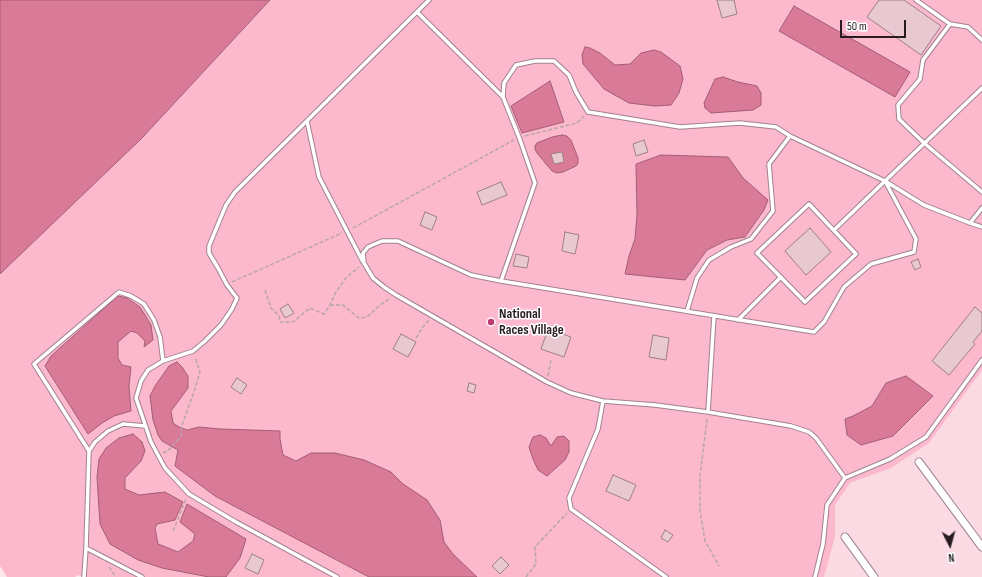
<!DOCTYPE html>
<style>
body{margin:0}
#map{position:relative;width:982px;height:577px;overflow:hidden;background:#fce8ed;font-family:"Sofia Sans Condensed",sans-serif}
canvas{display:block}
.north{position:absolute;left:930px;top:525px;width:40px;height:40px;-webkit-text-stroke:3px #fff;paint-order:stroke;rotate:174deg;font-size:11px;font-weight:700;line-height:16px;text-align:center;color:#281c1f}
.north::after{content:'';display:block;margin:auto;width:14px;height:18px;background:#281c1f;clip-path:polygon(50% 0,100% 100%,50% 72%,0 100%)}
.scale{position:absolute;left:840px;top:20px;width:66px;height:18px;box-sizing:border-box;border:2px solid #281c1f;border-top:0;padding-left:5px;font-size:12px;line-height:14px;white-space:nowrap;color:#281c1f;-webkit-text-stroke:3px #fff;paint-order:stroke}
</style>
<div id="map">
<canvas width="982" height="577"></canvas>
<div class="north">N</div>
<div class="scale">50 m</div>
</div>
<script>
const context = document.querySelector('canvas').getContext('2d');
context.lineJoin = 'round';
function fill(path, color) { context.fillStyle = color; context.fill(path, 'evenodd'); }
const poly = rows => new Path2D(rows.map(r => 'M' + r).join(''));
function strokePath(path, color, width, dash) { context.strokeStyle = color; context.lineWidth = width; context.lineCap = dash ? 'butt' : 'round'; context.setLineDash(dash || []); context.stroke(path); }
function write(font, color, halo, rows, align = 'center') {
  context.font = font + ' "Sofia Sans Condensed",sans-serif'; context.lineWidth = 3; context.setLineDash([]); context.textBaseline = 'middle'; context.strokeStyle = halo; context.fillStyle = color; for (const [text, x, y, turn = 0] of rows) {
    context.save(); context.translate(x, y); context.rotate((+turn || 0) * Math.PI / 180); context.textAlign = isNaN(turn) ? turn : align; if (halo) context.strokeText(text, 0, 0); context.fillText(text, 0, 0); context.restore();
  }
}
fill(poly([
 [982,370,982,577,824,577,835,537,835,505,850,483,891,468,929,443]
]), '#fbdae3');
fill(poly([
 [270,0,982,0,982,370,929,443,891,468,850,483,835,505,835,537,824,577,84,577,78,575,75,577,7,577,0,566,0,274,141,139]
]), '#fcb8cc');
const water = poly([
 [0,0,270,0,141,139,0,274,0,0],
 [794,6,910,72,895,97,779,31,794,6],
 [585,47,590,48,600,53,615,65,630,64,641,53,654,50,661,52,680,66,683,79,679,93,671,105,655,106,629,103,604,89,583,64,582,55,585,47],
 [723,77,738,82,757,86,761,93,761,105,753,110,711,113,705,108,704,103,715,79,723,77],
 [550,81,564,122,522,133,511,106,550,81],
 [562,135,567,136,571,140,578,158,578,163,576,166,563,172,557,173,552,171,537,153,535,149,535,146,537,143,552,137,562,135],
 [661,155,728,157,743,178,768,200,764,210,745,237,727,240,707,250,685,280,625,274,629,256,635,239,637,214,636,164,661,155],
 [118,296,127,298,140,307,151,325,153,340,144,347,145,341,137,333,131,331,118,342,118,358,122,365,131,367,129,386,131,411,114,416,102,423,88,434,45,366,51,356,118,296],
 [177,362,182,367,188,376,188,388,171,411,173,423,179,427,187,430,199,427,220,429,280,431,280,439,283,455,296,461,311,453,335,453,364,460,391,472,403,484,427,500,440,520,444,542,453,554,477,577,369,577,215,496,175,466,178,450,162,441,158,435,153,420,150,396,155,386,169,366,177,362],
 [906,376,933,396,893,436,861,445,847,435,845,419,853,416,872,406,886,383,906,376],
 [133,434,142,442,145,451,141,461,125,478,125,489,139,495,165,492,183,502,175,520,157,524,155,528,158,544,178,552,193,541,195,534,180,522,187,504,246,539,240,558,226,577,209,577,162,568,138,560,110,544,100,524,97,477,99,459,106,448,119,438,133,434],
 [540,435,546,438,551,446,557,437,564,436,569,441,569,452,565,460,547,476,538,470,533,459,529,447,533,437,540,435]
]);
fill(water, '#d97a99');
strokePath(water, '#a45e74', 1);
const building = poly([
 [717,0,734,0,737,14,722,18,717,0],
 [879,0,904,0,941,26,921,55,867,17,879,0],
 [644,140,648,152,636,156,633,144,644,140],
 [562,152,564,162,554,164,551,154,562,152],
 [501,182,507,195,482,205,477,192,501,182],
 [425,212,437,217,432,230,420,225,425,212],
 [810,228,831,252,806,275,785,251,810,228],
 [565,232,579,235,575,254,562,251,565,232],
 [516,254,529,257,527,268,513,266,516,254],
 [918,259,921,267,915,270,911,262,918,259],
 [288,304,294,313,285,318,280,309,288,304],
 [975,307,982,313,982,331,973,342,975,344,949,375,932,361,975,307],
 [548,329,571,337,564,357,541,349,548,329],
 [401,334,416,342,408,357,393,349,401,334],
 [653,335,669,338,666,360,649,357,653,335],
 [237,378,247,385,241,394,231,387,237,378],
 [469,383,476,385,474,393,467,391,469,383],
 [613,475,636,485,629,501,606,491,613,475],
 [665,530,673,535,668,542,661,538,665,530],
 [252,554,264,560,258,574,245,568,252,554],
 [501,557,509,565,500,574,492,566,501,557]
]);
fill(building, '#e8c8d1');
strokePath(building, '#9e8088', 1);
const service = poly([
 [916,0,950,24],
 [417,12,503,97],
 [982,40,968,27,950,24,923,60,920,79,898,105,899,119,924,143,982,192],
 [307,121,319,177,363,262],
 [809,204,856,254,805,302,757,253,809,204],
 [970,223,982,208],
 [834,230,982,88],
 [501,281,535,183,519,137,503,97,504,83,516,65,535,61,554,61,569,75,576,92,588,112,680,127,740,123,776,127,790,136,885,181,924,205,970,223,982,227],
 [687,311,697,278,709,260,731,247,751,239,773,211,769,164,790,136],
 [714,316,708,412,655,405,603,401,571,393,547,382,396,295,384,287,373,278,364,263,363,253,368,247,382,241,398,241,471,275,501,281,814,332,824,322,844,287,871,264,914,252,916,239,885,181],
 [738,320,781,277],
 [603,401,598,429,569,498,571,509,666,577],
 [708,412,791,426,809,432,816,438,845,478],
 [89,451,95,442,108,431,123,424,145,426],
 [84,577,86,548],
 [142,577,86,548,89,451,34,364,119,292,131,296,144,304,154,320,160,337,163,361],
 [337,577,236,522,189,494,165,468,151,442,136,398,141,381,148,370,163,361,193,351,205,341,221,325,232,309,237,298,227,285,218,268,209,253,209,246,226,205,235,192,429,0],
 [815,577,823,544,827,505,845,478,890,459,926,437,982,360]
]);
const minor = poly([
 [919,462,982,547],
 [845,537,874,577]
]);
strokePath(service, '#a1838c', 5.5);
strokePath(minor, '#a1838c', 9);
strokePath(poly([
 [525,136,577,123,584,116],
 [353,228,514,140],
 [232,282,342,233],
 [265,290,271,308,279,316,280,322,293,322,310,308,324,314,330,305,336,292,346,278,359,267],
 [330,305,343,305,359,318,367,317,380,305,389,299],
 [416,338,422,328,429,320],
 [548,376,551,360],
 [707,419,700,476,700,511,705,541,719,566],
 [163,453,170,449,181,436,182,425,194,392,200,372,195,357],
 [173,531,186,499],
 [109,567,116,577],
 [526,577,536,564,535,547,567,513]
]), '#b7a6aa', 1.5, [4, 2]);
strokePath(service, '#fff', 3.5);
strokePath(minor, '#fff', 7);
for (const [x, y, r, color] of [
 [491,322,4,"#c23871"]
]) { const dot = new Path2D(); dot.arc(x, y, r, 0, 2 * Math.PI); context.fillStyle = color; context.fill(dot); strokePath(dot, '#fff', 1.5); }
write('bold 14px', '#281c1f', '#fff', [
 ["National",499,314],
 ["Races Village",499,330]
], 'left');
</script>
